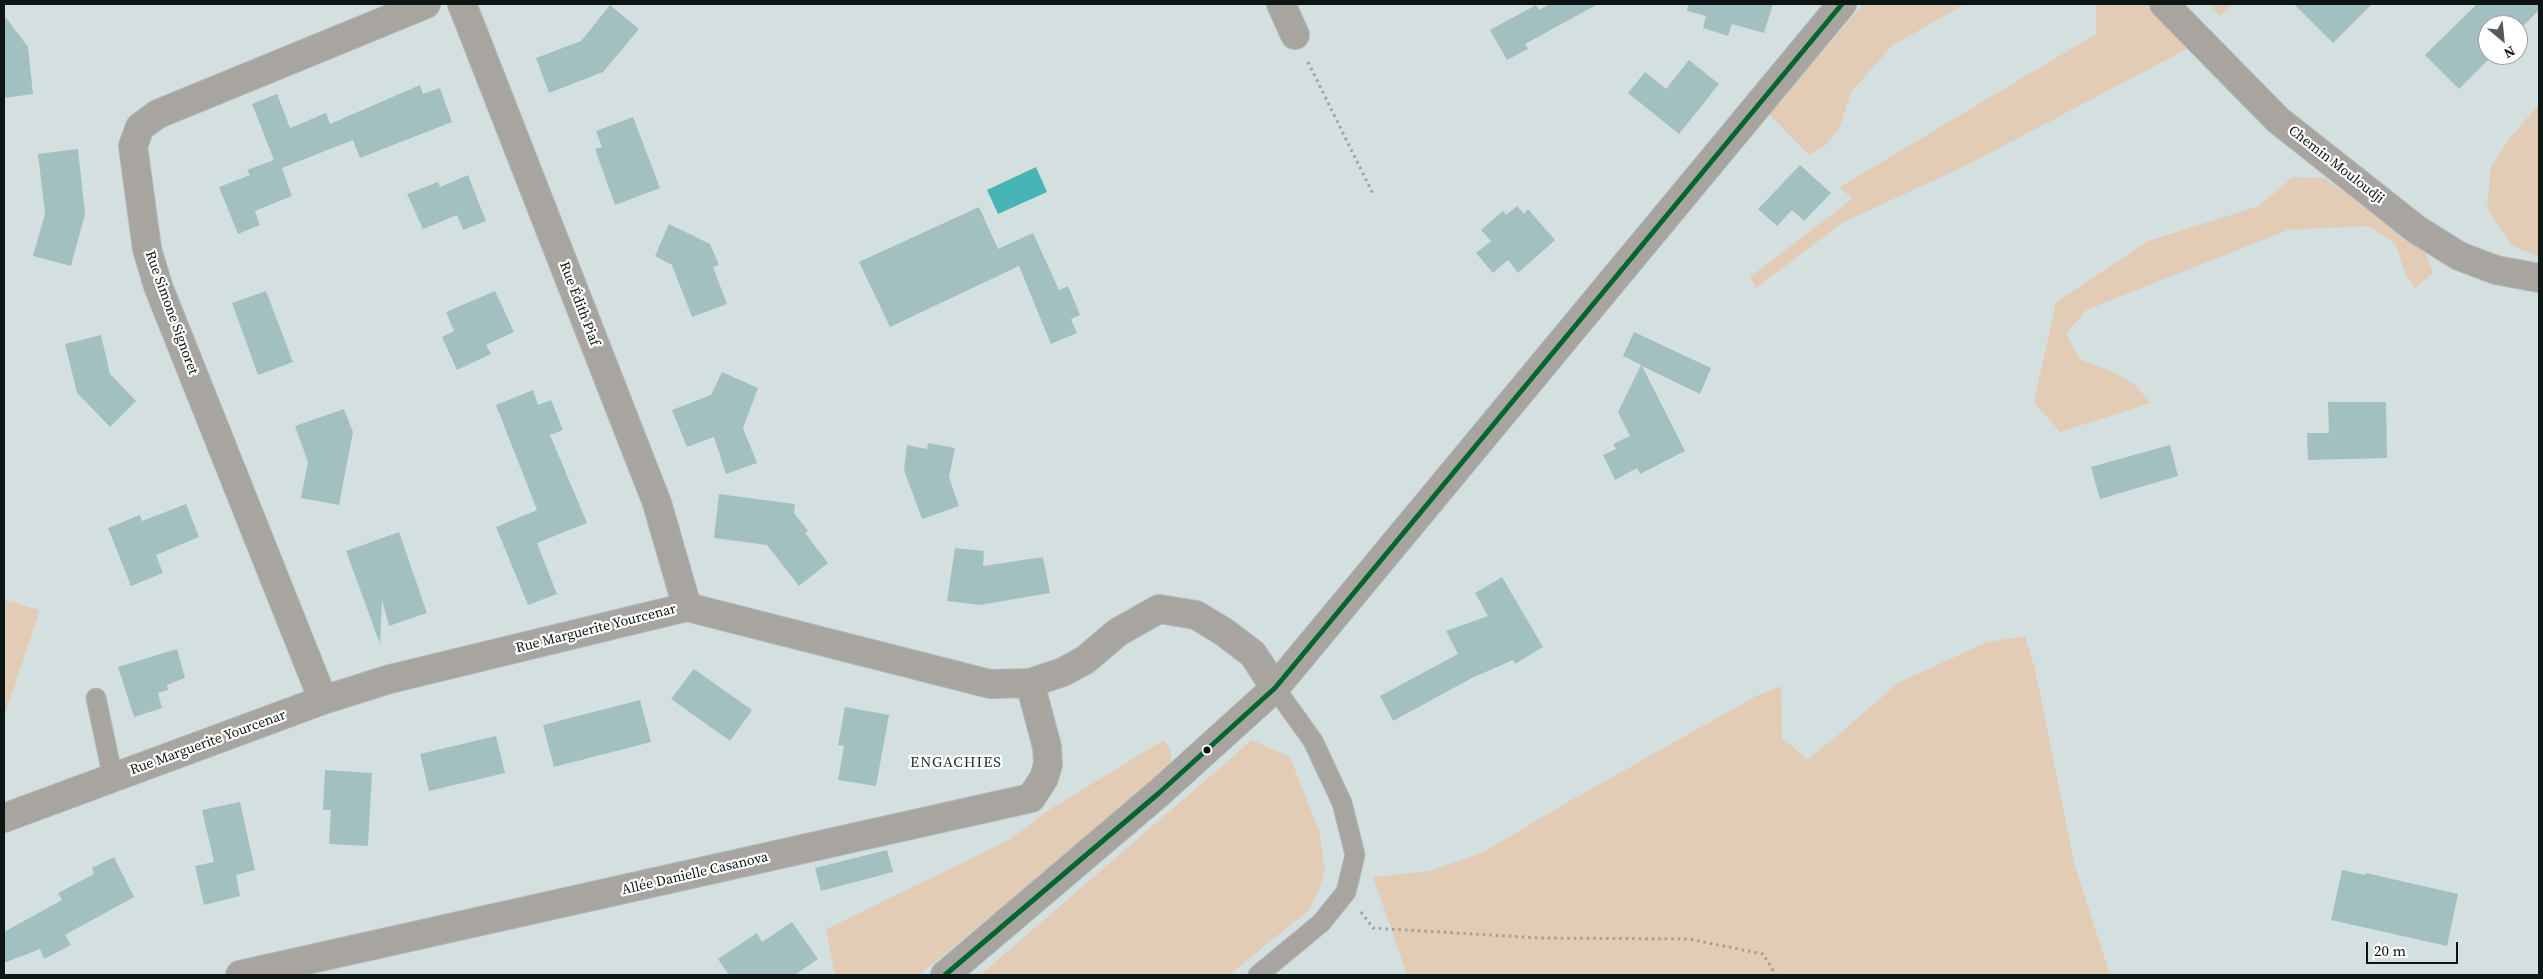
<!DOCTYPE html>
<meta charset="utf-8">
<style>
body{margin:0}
#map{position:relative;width:2543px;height:979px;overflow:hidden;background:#d4e0e0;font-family:"Source Serif 4",serif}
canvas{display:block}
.frame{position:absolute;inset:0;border:5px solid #0c1414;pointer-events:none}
.north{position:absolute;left:2478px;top:15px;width:50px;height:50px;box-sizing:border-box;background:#fff;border:1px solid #9ea1a1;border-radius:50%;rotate:152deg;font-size:14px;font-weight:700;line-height:20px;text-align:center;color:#0c1414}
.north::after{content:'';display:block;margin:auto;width:18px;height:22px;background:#525b5b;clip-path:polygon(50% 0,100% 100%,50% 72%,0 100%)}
.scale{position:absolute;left:2366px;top:942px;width:92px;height:22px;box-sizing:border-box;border:2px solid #0c1414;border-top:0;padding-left:6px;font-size:15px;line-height:18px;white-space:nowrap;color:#0c1414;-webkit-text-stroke:4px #fff;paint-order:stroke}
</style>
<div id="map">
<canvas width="2543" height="979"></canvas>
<div class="frame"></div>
<div class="north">N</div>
<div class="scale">20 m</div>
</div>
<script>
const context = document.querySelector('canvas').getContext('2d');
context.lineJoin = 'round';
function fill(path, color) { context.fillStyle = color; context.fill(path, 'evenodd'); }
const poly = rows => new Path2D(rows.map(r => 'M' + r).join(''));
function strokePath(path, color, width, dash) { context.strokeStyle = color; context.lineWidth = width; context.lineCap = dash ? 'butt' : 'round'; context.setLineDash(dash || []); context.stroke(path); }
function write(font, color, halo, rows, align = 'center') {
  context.font = font + ' "Source Serif 4",serif'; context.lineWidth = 4.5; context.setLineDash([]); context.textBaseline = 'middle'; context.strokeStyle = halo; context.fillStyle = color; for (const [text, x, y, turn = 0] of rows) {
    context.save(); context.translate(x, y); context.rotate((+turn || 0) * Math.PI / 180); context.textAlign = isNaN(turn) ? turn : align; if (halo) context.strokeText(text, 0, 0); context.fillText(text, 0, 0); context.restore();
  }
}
fill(poly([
 [1863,4,1965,4,1892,46,1851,92,1839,129,1826,145,1809,155,1769,114],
 [2096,4,2148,4,2191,47,1965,166,1842,223,1756,288,1750,277,1852,199,1840,187,2096,34],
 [2209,4,2232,4,2220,16],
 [2539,104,2539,257,2511,245,2487,209,2491,167,2510,138],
 [2293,177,2324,178,2380,216,2423,247,2433,273,2415,288,2405,273,2395,243,2367,226,2288,230,2086,310,2066,334,2080,359,2113,372,2135,385,2151,403,2060,432,2034,402,2056,302,2148,241,2259,206],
 [4,600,40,610,4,717],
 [2025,636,2035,669,2075,866,2110,975,1407,975,1373,877,1429,871,1482,853,1568,802,1756,696,1781,686,1782,738,1807,759,1831,741,1898,683,1987,642],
 [1164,740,1171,751,1170,770,919,975,835,975,826,929,1009,840,1047,811],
 [1252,740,1290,757,1319,831,1325,870,1320,888,1309,910,1229,975,980,975]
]), '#e3ccb6');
fill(poly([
 [1036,167,1047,192,998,214,987,190]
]), '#47b4b5');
fill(poly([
 [1550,4,1598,4,1525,44,1528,49,1507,60,1490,30,1536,5,1539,10],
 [1688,4,1773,4,1764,33,1732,24,1728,36,1703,28,1706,16,1687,11],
 [2294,4,2372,4,2333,43],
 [2477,4,2539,4,2539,10,2518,31,2518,25,2488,25,2488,55,2493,55,2459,89,2425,55],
 [610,5,639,29,603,72,549,93,536,58,581,41],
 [4,15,28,47,33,94,4,98],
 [1689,60,1719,84,1679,134,1628,93,1645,72,1666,89],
 [420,85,423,94,440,88,452,122,360,158,353,140,282,168,292,196,255,211,260,225,238,234,219,187,250,175,247,170,274,160,252,104,277,94,290,128,326,113,330,124],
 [633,117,660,188,615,205,595,149,602,147,596,131],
 [78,149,85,214,71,266,33,256,45,214,38,154],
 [1800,165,1831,193,1804,221,1792,210,1777,226,1758,209],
 [468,175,486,221,463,230,457,215,423,229,407,194,438,182,440,187],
 [1517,206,1524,214,1528,209,1555,240,1518,273,1508,260,1493,273,1476,253,1491,241,1481,230,1503,211,1506,215],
 [979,207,998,249,1033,233,1059,290,1068,286,1080,315,1071,319,1077,333,1051,344,1019,266,890,327,859,262],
 [669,224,710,244,719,265,713,267,727,304,692,317,672,265,655,256],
 [266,291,293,362,258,375,232,303],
 [495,291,514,332,486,345,491,354,457,370,442,337,454,331,446,312],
 [1634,332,1711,368,1700,394,1642,366,1685,451,1640,474,1637,468,1615,480,1603,455,1616,449,1613,444,1630,436,1618,412,1641,365,1623,356],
 [101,335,110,374,136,401,110,427,77,393,65,344],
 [722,372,758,388,743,428,757,463,726,474,714,437,687,447,672,410,711,395],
 [533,390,538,405,551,400,563,430,550,435,587,523,537,543,557,594,528,605,496,527,537,510,496,405],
 [2328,402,2386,402,2387,458,2308,460,2307,433,2329,433],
 [344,409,353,432,339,505,301,498,308,462,295,426],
 [928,443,955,448,949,477,959,506,922,519,904,470,907,445,927,449],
 [2170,445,2178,476,2100,499,2091,467],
 [719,494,795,504,794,513,808,531,805,533,828,563,799,586,767,545,714,538],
 [186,504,199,537,156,555,163,573,131,586,108,528,140,515,142,521],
 [399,532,427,613,389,626,382,600,380,644,346,551],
 [955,548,984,551,983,566,1043,557,1050,593,980,605,947,601],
 [1502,577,1543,647,1515,664,1513,660,1472,678,1393,721,1380,696,1458,654,1446,631,1488,616,1475,593],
 [177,649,185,678,167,685,168,690,158,693,162,708,134,717,118,667],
 [694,669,752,710,730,741,671,699],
 [640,700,651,742,554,767,543,725],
 [845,707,889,715,876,786,838,780,844,746,838,745],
 [496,736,505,773,429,791,420,754],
 [325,770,372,773,368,846,329,844,331,810,323,810],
 [240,802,255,870,236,875,240,896,204,905,195,866,214,862,202,810],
 [887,850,893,872,821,891,815,868],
 [114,857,134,897,65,935,71,945,44,959,40,949,4,963,4,932,62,900,58,893,94,874,92,868],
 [2342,870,2365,875,2366,873,2458,894,2447,946,2331,920],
 [792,922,818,959,795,975,729,975,718,959,757,933,762,942]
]), '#a3c0c0');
const service = poly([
 [96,698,113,778],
 [1258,975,1321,923,1346,892,1355,855,1342,803,1313,741,1275,688]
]);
const minor = poly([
 [462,4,657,503,687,607],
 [1281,4,1295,35],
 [2164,4,2278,120,2416,229,2459,256,2496,270,2539,278],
 [323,700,158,286,147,249,133,146,140,127,158,114,426,4],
 [4,818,323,700,390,679,687,607,990,684,1030,683,1063,672,1085,660,1118,632,1159,609,1196,615,1224,632,1253,654,1275,688],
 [240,975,1031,798,1044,778,1048,764,1047,747,1030,683]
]);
const tertiary = poly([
 [945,975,1159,793,1275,688,1842,4]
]);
strokePath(service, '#b1baba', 21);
strokePath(minor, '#b1baba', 30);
strokePath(tertiary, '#b1baba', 30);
strokePath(poly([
 [1308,62,1374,196],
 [1361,912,1373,928,1541,938,1689,939,1763,954,1776,975]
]), '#a1a09c', 3, [2.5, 4]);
strokePath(service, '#a8a49f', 19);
strokePath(minor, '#a8a49f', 28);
strokePath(tertiary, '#a8a49f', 28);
strokePath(poly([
 [945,975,1159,793,1275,688,1842,4]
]), '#00652e', 5);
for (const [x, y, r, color] of [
 [1207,750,4.5,"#0c1414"]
]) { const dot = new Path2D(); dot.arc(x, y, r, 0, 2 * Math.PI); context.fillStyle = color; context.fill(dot); strokePath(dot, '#fff', 2); }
write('14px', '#0c1414', '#fff', [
 ["Chemin Mouloudji",2336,165,38],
 ["Rue Édith Piaf",579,304,69],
 ["Rue Simone Signoret",171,313,70],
 ["Rue Marguerite Yourcenar",596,629,-14],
 ["Rue Marguerite Yourcenar",208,743,-20],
 ["Allée Danielle Casanova",695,874,-13]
]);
context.letterSpacing = '1px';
write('15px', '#1b2d2d', '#fff', [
 ["ENGACHIES",956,763]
]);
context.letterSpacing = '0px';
</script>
